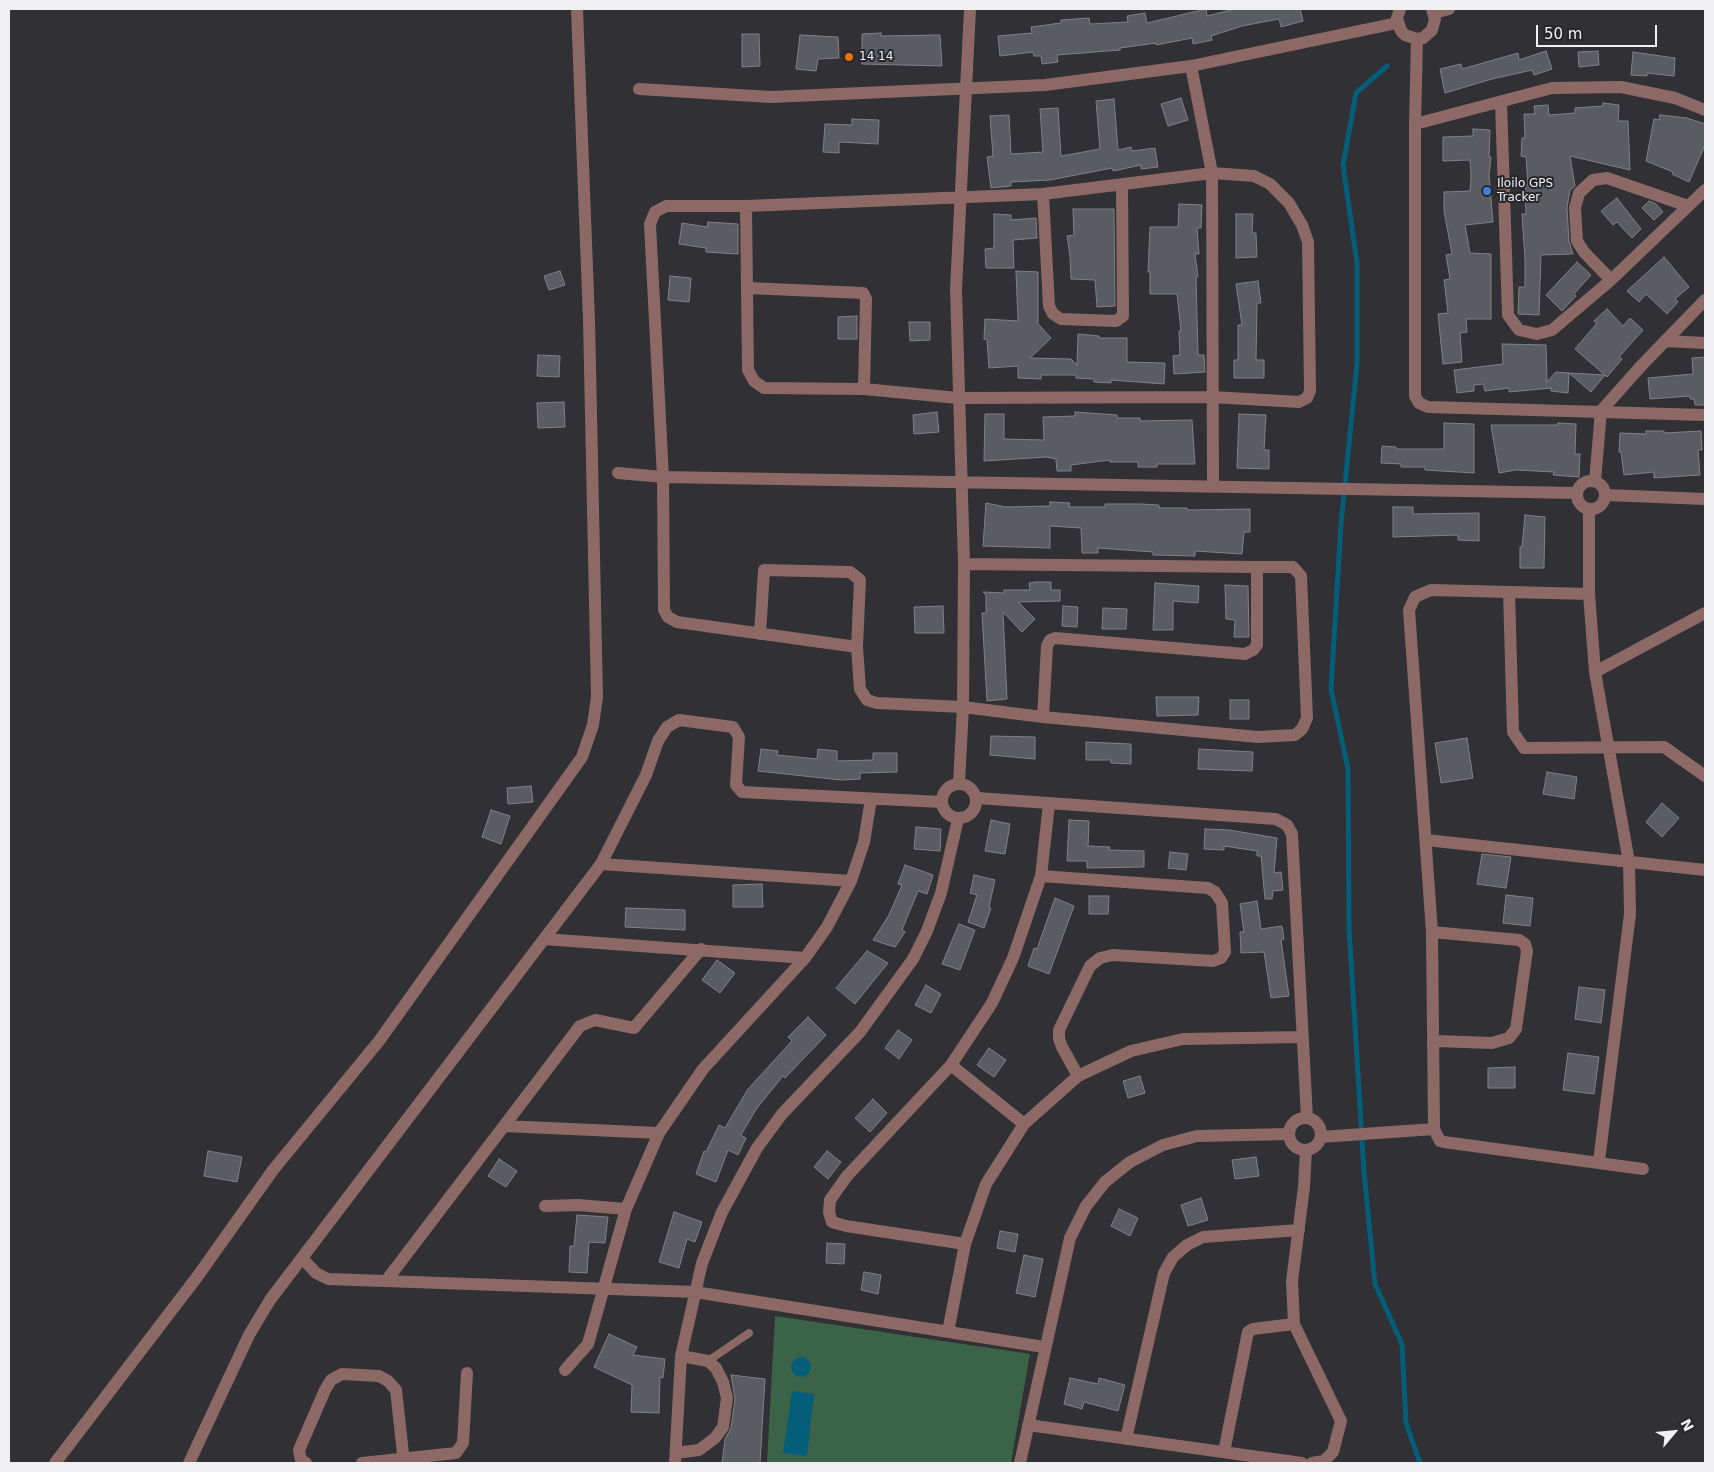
<!DOCTYPE html>
<style>
body{margin:0}
#map{position:relative;width:1714px;height:1472px;overflow:hidden;background:#303035;font-family:"DejaVu Sans",sans-serif}
canvas{display:block}
.frame{position:absolute;inset:0;border:10px solid #f0f0f3;pointer-events:none}
.north{position:absolute;left:1649px;top:1407px;width:50px;height:50px;-webkit-text-stroke:4px #26262b;paint-order:stroke;rotate:62deg;font-size:14px;font-weight:700;line-height:20px;text-align:center;color:#f0f0f3}
.north::after{content:'';display:block;margin:auto;width:18px;height:22px;background:#f0f0f3;clip-path:polygon(50% 0,100% 100%,50% 72%,0 100%)}
.scale{position:absolute;left:1536px;top:25px;width:121px;height:22px;box-sizing:border-box;border:2px solid #f0f0f3;border-top:0;padding-left:6px;font-size:15px;line-height:18px;white-space:nowrap;color:#f0f0f3;-webkit-text-stroke:4px #26262b;paint-order:stroke}
</style>
<div id="map">
<canvas width="1714" height="1472"></canvas>
<div class="frame"></div>
<div class="north">N</div>
<div class="scale">50 m</div>
</div>
<script>
const context = document.querySelector('canvas').getContext('2d');
context.lineJoin = 'round';
function fill(path, color) { context.fillStyle = color; context.fill(path, 'evenodd'); }
const poly = rows => new Path2D(rows.map(r => 'M' + r).join(''));
function strokePath(path, color, width, dash) { context.strokeStyle = color; context.lineWidth = width; context.lineCap = dash ? 'butt' : 'round'; context.setLineDash(dash || []); context.stroke(path); }
function write(font, color, halo, rows, align = 'center') {
  context.font = font + ' "DejaVu Sans",sans-serif'; context.lineWidth = 4; context.setLineDash([]); context.textBaseline = 'middle'; context.strokeStyle = halo; context.fillStyle = color; for (const [text, x, y, turn = 0] of rows) {
    context.save(); context.translate(x, y); context.rotate((+turn || 0) * Math.PI / 180); context.textAlign = isNaN(turn) ? turn : align; if (halo) context.strokeText(text, 0, 0); context.fillText(text, 0, 0); context.restore();
  }
}
fill(poly([
 [775,1316,1030,1354,1011,1463,767,1463]
]), '#3b6348');
fill(poly([
 '791 1367a10 10 0 1 1 20 0a10 10 0 1 1-20 0Z',
 [792,1391,814,1394,807,1456,783,1453]
]), '#055e79');
strokePath(poly([
 [1387,66,1356,93,1343,165,1357,263,1357,364,1341,524,1331,689,1348,769,1349,928,1364,1172,1375,1284,1402,1344,1406,1423,1420,1463]
]), '#055e79', 5);
const building = poly([
 [1206,9,1207,16,1235,9,1300,9,1303,21,1281,27,1279,19,1242,26,1211,36,1212,40,1193,44,1192,38,1156,45,1156,43,1120,48,1120,50,1057,55,1058,62,1042,64,1041,56,1034,56,1033,52,1000,56,998,36,1032,33,1031,27,1061,23,1061,20,1089,18,1090,24,1128,22,1127,16,1145,13,1147,23,1206,9],
 [881,33,881,36,940,35,942,66,862,64,862,34,881,33],
 [742,34,759,34,760,66,742,67,742,34],
 [800,35,838,37,839,58,818,59,816,71,796,69,800,35],
 [1546,51,1552,69,1534,75,1532,70,1492,79,1445,93,1440,69,1461,64,1462,69,1518,53,1519,60,1546,51],
 [1598,51,1599,65,1579,67,1578,52,1598,51],
 [1633,52,1675,58,1674,76,1647,73,1647,76,1631,75,1633,52],
 [1181,98,1188,120,1168,126,1161,104,1181,98],
 [1114,99,1118,150,1131,147,1132,151,1155,148,1158,167,1141,169,1141,165,1113,171,1112,168,1050,180,1011,182,1011,186,991,188,987,157,993,156,990,116,1009,115,1011,154,1043,152,1040,109,1058,108,1061,156,1100,149,1096,101,1114,99],
 [1603,103,1619,105,1618,121,1628,121,1630,170,1570,156,1575,186,1570,190,1567,208,1569,241,1573,254,1541,255,1539,315,1518,314,1519,287,1525,287,1525,260,1522,214,1526,214,1525,185,1528,185,1526,157,1521,156,1522,138,1525,138,1524,114,1535,114,1534,106,1548,105,1549,115,1575,113,1575,108,1603,106,1603,103],
 [1660,115,1687,118,1705,124,1705,145,1689,182,1672,174,1673,172,1646,161,1654,119,1659,120,1660,115],
 [852,119,879,120,878,144,839,142,839,153,823,152,825,124,852,125,852,119],
 [1473,129,1490,130,1489,157,1491,157,1489,175,1493,222,1465,225,1470,253,1491,254,1491,319,1466,319,1467,332,1460,333,1462,362,1443,364,1438,314,1448,313,1444,280,1450,279,1446,255,1452,254,1444,211,1444,192,1470,191,1471,176,1470,160,1443,161,1443,137,1473,136,1473,129],
 [1617,198,1641,229,1632,238,1617,222,1613,225,1601,211,1617,198],
 [1649,201,1656,204,1663,212,1654,220,1642,208,1649,201],
 [1179,204,1202,205,1201,228,1197,228,1199,254,1195,254,1198,277,1196,277,1198,355,1204,355,1205,372,1174,374,1173,356,1180,355,1179,331,1181,331,1177,294,1150,294,1150,272,1148,272,1150,227,1178,227,1179,204],
 [1073,209,1114,209,1115,306,1097,307,1095,280,1071,279,1070,256,1067,236,1074,235,1073,209],
 [994,214,1011,215,1011,220,1036,218,1037,238,1013,240,1014,268,986,268,985,249,994,248,994,214],
 [1236,214,1253,214,1252,233,1256,233,1257,257,1236,258,1236,214],
 [708,222,738,224,738,254,706,252,706,248,679,244,682,223,707,227,708,222],
 [1664,257,1689,287,1675,299,1678,302,1667,314,1646,294,1639,302,1627,291,1664,257],
 [1577,262,1591,275,1574,294,1576,296,1562,311,1546,295,1577,262],
 [560,271,565,285,549,290,544,276,560,271],
 [1016,271,1038,272,1038,324,1051,338,1030,358,1071,359,1077,365,1078,334,1099,336,1099,338,1127,338,1127,362,1165,363,1164,384,1111,380,1111,383,1094,382,1094,379,1076,378,1076,375,1041,375,1041,379,1018,378,1018,366,989,368,987,340,984,339,985,319,1018,321,1016,271],
 [670,276,691,278,689,302,668,300,670,276],
 [1258,281,1261,303,1257,303,1256,360,1264,360,1264,378,1234,378,1234,360,1238,360,1238,325,1242,325,1236,284,1258,281],
 [1607,309,1623,326,1630,318,1643,330,1619,357,1622,359,1607,377,1575,349,1597,323,1594,321,1607,309],
 [857,316,857,339,838,339,838,317,857,316],
 [909,322,930,322,930,340,910,341,909,322],
 [1502,344,1546,345,1547,382,1556,372,1569,373,1568,393,1551,391,1551,388,1509,392,1509,388,1485,391,1483,384,1474,385,1474,391,1457,393,1454,370,1503,364,1502,344],
 [538,355,560,356,559,377,537,376,538,355],
 [1705,357,1705,405,1695,405,1694,399,1690,399,1690,396,1650,399,1648,378,1693,374,1692,358,1705,357],
 [1569,373,1605,375,1591,392,1569,373],
 [564,402,565,427,538,428,537,403,564,402],
 [937,412,939,432,914,434,913,415,937,412],
 [1075,412,1117,415,1117,418,1140,418,1140,421,1192,420,1195,464,1157,464,1157,467,1138,467,1138,462,1110,462,1110,460,1071,465,1071,471,1057,471,1056,459,1046,457,984,461,985,414,1004,414,1004,439,1044,440,1043,417,1075,416,1075,412],
 [1239,414,1266,415,1264,450,1269,450,1269,469,1237,468,1239,414],
 [1444,423,1474,424,1474,473,1425,470,1425,467,1401,467,1401,464,1381,463,1382,446,1396,447,1396,449,1444,449,1444,423],
 [1558,423,1576,424,1575,454,1580,454,1579,477,1553,475,1554,472,1516,470,1499,473,1491,425,1558,425,1558,423],
 [1646,431,1664,431,1664,433,1701,431,1702,450,1698,450,1700,475,1654,478,1654,472,1624,475,1621,452,1619,452,1620,433,1646,434,1646,431],
 [1050,502,1070,503,1069,507,1105,507,1105,504,1141,504,1159,505,1159,508,1187,508,1187,510,1250,509,1250,532,1244,532,1242,554,1195,551,1195,556,1153,555,1153,552,1098,548,1098,553,1082,553,1081,528,1050,526,1050,548,983,546,986,503,1006,507,1050,506,1050,502],
 [1393,507,1413,507,1413,514,1479,513,1479,541,1458,540,1458,535,1393,537,1393,507],
 [1525,515,1545,517,1544,568,1520,568,1520,547,1522,547,1525,515],
 [1036,582,1051,582,1051,590,1060,590,1060,601,1018,602,1035,619,1022,632,1003,612,1007,699,987,701,982,613,986,613,986,595,983,592,1004,593,1004,590,1030,590,1029,583,1036,582],
 [1155,583,1199,586,1198,603,1173,601,1173,630,1153,630,1155,583],
 [1225,585,1248,586,1249,637,1234,637,1235,620,1226,619,1225,585],
 [943,606,944,633,915,633,914,607,943,606],
 [1063,606,1078,607,1077,627,1062,626,1063,606],
 [1103,608,1127,609,1126,629,1102,629,1103,608],
 [1156,697,1199,697,1198,715,1157,716,1156,697],
 [1230,700,1249,700,1249,719,1230,719,1230,700],
 [991,736,1035,737,1035,759,990,755,991,736],
 [1467,738,1473,778,1441,783,1435,743,1467,738],
 [1086,742,1131,744,1131,764,1111,763,1111,760,1086,760,1086,742],
 [761,749,778,751,777,755,817,759,818,749,837,751,837,761,873,760,873,753,897,753,897,772,860,773,860,779,841,780,758,771,761,749],
 [1199,749,1253,752,1252,771,1198,769,1199,749],
 [1547,772,1577,777,1574,799,1543,794,1547,772],
 [531,786,533,802,508,804,507,788,531,786],
 [1662,803,1679,818,1662,837,1646,822,1662,803],
 [491,810,510,816,501,844,482,837,491,810],
 [991,820,1010,824,1005,854,985,851,991,820],
 [1069,820,1089,821,1088,846,1110,847,1109,850,1144,851,1144,867,1087,868,1087,861,1067,861,1069,820],
 [916,827,941,829,940,851,914,849,916,827],
 [1205,829,1229,830,1277,838,1274,873,1281,872,1283,890,1273,891,1272,899,1265,899,1261,856,1257,856,1257,851,1224,846,1224,850,1204,849,1205,829],
 [1170,852,1188,854,1186,870,1168,868,1170,852],
 [1482,854,1511,857,1506,888,1477,884,1482,854],
 [905,865,933,875,927,894,918,891,902,930,905,932,895,947,873,940,889,915,902,885,898,884,905,865],
 [974,875,995,880,989,907,991,908,984,928,968,922,977,895,970,893,974,875],
 [762,884,763,907,733,907,733,885,762,884],
 [1506,895,1533,898,1530,926,1503,923,1506,895],
 [1089,896,1109,896,1108,914,1089,914,1089,896],
 [1055,898,1074,906,1049,974,1028,966,1034,948,1037,949,1055,898],
 [1257,901,1261,929,1282,926,1284,939,1281,940,1289,996,1271,998,1264,952,1241,953,1240,932,1244,932,1240,904,1257,901],
 [626,908,685,910,685,930,625,927,626,908],
 [959,924,975,930,960,970,942,964,959,924],
 [867,951,888,963,855,1004,836,988,867,951],
 [717,960,735,973,720,993,702,980,717,960],
 [926,985,941,994,931,1013,915,1005,926,985],
 [1579,987,1605,990,1601,1023,1575,1019,1579,987],
 [808,1017,826,1035,785,1078,783,1076,757,1108,741,1135,746,1138,738,1155,728,1150,716,1182,696,1174,704,1151,706,1152,719,1125,725,1128,748,1089,792,1041,788,1037,808,1017],
 [898,1030,912,1040,899,1059,885,1048,898,1030],
 [989,1048,1006,1060,994,1077,977,1065,989,1048],
 [1568,1053,1599,1057,1594,1094,1563,1090,1568,1053],
 [1515,1067,1515,1088,1488,1088,1488,1068,1515,1067],
 [1140,1076,1145,1093,1128,1098,1123,1081,1140,1076],
 [873,1099,887,1113,870,1132,855,1118,873,1099],
 [208,1151,242,1157,237,1182,204,1176,208,1151],
 [827,1151,841,1162,828,1179,814,1167,827,1151],
 [1256,1157,1259,1176,1235,1179,1232,1160,1256,1157],
 [499,1159,517,1171,506,1187,488,1176,499,1159],
 [1201,1198,1208,1220,1188,1226,1181,1205,1201,1198],
 [1119,1209,1138,1218,1130,1236,1111,1226,1119,1209],
 [674,1212,702,1222,695,1242,687,1239,679,1268,659,1262,674,1212],
 [577,1215,608,1217,605,1243,589,1242,587,1273,569,1272,570,1246,574,1246,577,1215],
 [1000,1231,1018,1234,1015,1252,997,1248,1000,1231],
 [827,1243,845,1244,844,1264,826,1263,827,1243],
 [1024,1255,1043,1259,1035,1297,1016,1293,1024,1255],
 [864,1272,881,1275,878,1294,861,1290,864,1272],
 [609,1334,637,1347,633,1355,665,1359,663,1378,660,1377,659,1413,631,1412,632,1385,594,1367,609,1334],
 [731,1375,765,1379,760,1463,722,1463,725,1439,731,1428,735,1399,731,1375],
 [1070,1378,1098,1384,1099,1378,1125,1385,1118,1411,1084,1402,1082,1409,1064,1404,1070,1378]
]);
fill(building, '#5b5c61');
strokePath(building, '#808086', 1);
strokePath(poly([
 [708,1361,749,1333]
]), '#8d6966', 8);
strokePath(poly([
 [1400,9,1397,18,1401,31,1405,35,1417,39,1423,38,1432,30,1435,19,1432,9],
 [1434,13,1449,9],
 [1417,39,1415,124,1415,396,1419,403,1428,407,1705,415],
 [1191,66,1212,173,1213,487],
 [639,89,771,97,1045,85,1191,66,1397,23],
 [1501,102,1508,315,1519,330,1537,334,1552,330,1611,280,1705,190],
 [1415,124,1552,88,1621,87,1675,98,1705,110],
 [1043,194,1049,306,1053,314,1061,319,1116,321,1123,316,1122,185],
 [746,206,748,370,754,381,764,388,864,389,958,398,1212,397,1299,402,1307,398,1310,391,1308,242,1302,225,1289,203,1270,184,1254,176,1212,173,1043,194,746,206,666,206,655,212,650,224,663,477,664,610,668,617,677,622,857,647],
 [1611,280,1584,252,1577,241,1575,208,1579,193,1593,180,1607,178,1688,206],
 [748,288,863,293,866,299,864,389],
 [1665,341,1705,343],
 [618,473,663,477,1577,493],
 '1577 495a14 14 0 1 1 28 0a14 14 0 1 1-28 0Z',
 [1595,481,1601,411,1641,366,1705,300],
 [1606,495,1705,499],
 [1589,510,1589,594,1595,672,1629,862,1630,914,1599,1161],
 [964,564,1257,567,1257,645,1253,650,1245,654,1055,638,1050,640,1047,646,1043,717],
 [1509,592,1513,732,1524,748,1664,747,1705,776],
 [1589,594,1431,590,1415,597,1409,610,1432,932,1434,1129,1440,1141,1444,1142,1643,1169],
 [760,634,764,570,850,572,860,580,857,647,860,689,867,700,877,703,963,707,1043,717,1258,737,1295,735,1302,729,1307,718,1301,576,1293,567,1257,567],
 [1595,672,1705,613],
 [959,783,963,707,964,564,956,289,970,9],
 '942 801a17 17 0 1 1 34 0a17 17 0 1 1-34 0Z',
 [977,798,1276,819,1287,825,1292,834,1307,1118],
 [1426,840,1705,870],
 [601,864,851,881],
 [1041,876,1208,888,1215,892,1222,903,1225,952,1221,958,1213,961,1113,955,1100,958,1090,966,1059,1030,1059,1039,1062,1047,1078,1076],
 [1432,932,1519,940,1525,944,1527,951,1516,1029,1509,1038,1492,1043,1435,1041],
 [544,939,805,958],
 [951,1065,1024,1124],
 '1289 1134a16 16 0 1 1 32 0a16 16 0 1 1-32 0Z',
 [504,1126,659,1133],
 [1321,1137,1434,1129],
 [1306,1150,1304,1187,1292,1281,1294,1324,1341,1421,1333,1452,1324,1461,1312,1463],
 [545,1206,578,1205,626,1209],
 [965,1244,846,1226,832,1222,829,1212,830,1200,847,1176,951,1065,992,1003,1013,958,1041,876,1049,804],
 [303,1259,316,1273,328,1279,695,1292,1044,1347],
 [386,1281,580,1026,595,1020,634,1028,701,949],
 [948,1332,965,1244,986,1184,1024,1124,1078,1076,1131,1051,1183,1039,1303,1037],
 [565,1370,588,1344,626,1209,659,1133,703,1069,805,958,827,927,851,881,864,842,871,799],
 [1028,1425,1302,1463],
 [1126,1439,1164,1273,1173,1257,1187,1245,1203,1237,1299,1230],
 [1224,1452,1248,1332,1253,1329,1294,1324],
 [676,1453,699,1450,715,1438,723,1427,727,1398,723,1382,716,1368,708,1361,681,1356],
 [55,1463,197,1277,273,1170,379,1041,582,757,593,725,597,697,589,320,577,9],
 [189,1463,249,1335,270,1300,601,864,646,775,658,741,667,727,679,720,733,727,739,737,736,785,742,792,941,802],
 [306,1463,301,1460,299,1450,325,1390,331,1380,342,1374,379,1376,388,1381,396,1390,404,1463],
 [362,1463,456,1453,463,1443,467,1373],
 [675,1463,681,1356,702,1263,722,1212,757,1148,782,1114,860,1032,913,959,927,931,941,893,958,819],
 [1020,1463,1070,1238,1086,1206,1105,1182,1130,1162,1163,1145,1197,1136,1289,1134]
]), '#8d6966', 12);
for (const [x, y, r, color] of [
 [849,57,5,"#e8710a"],
 [1487,191,5,"#3f7fe0"]
]) { const dot = new Path2D(); dot.arc(x, y, r, 0, 2 * Math.PI); context.fillStyle = color; context.fill(dot); strokePath(dot, '#26262b', 2); }
write('12px', '#f0f0f3', '#26262b', [
 ["14 14",859,57],
 ["Iloilo GPS",1497,184],
 ["Tracker",1497,198]
], 'left');
</script>
